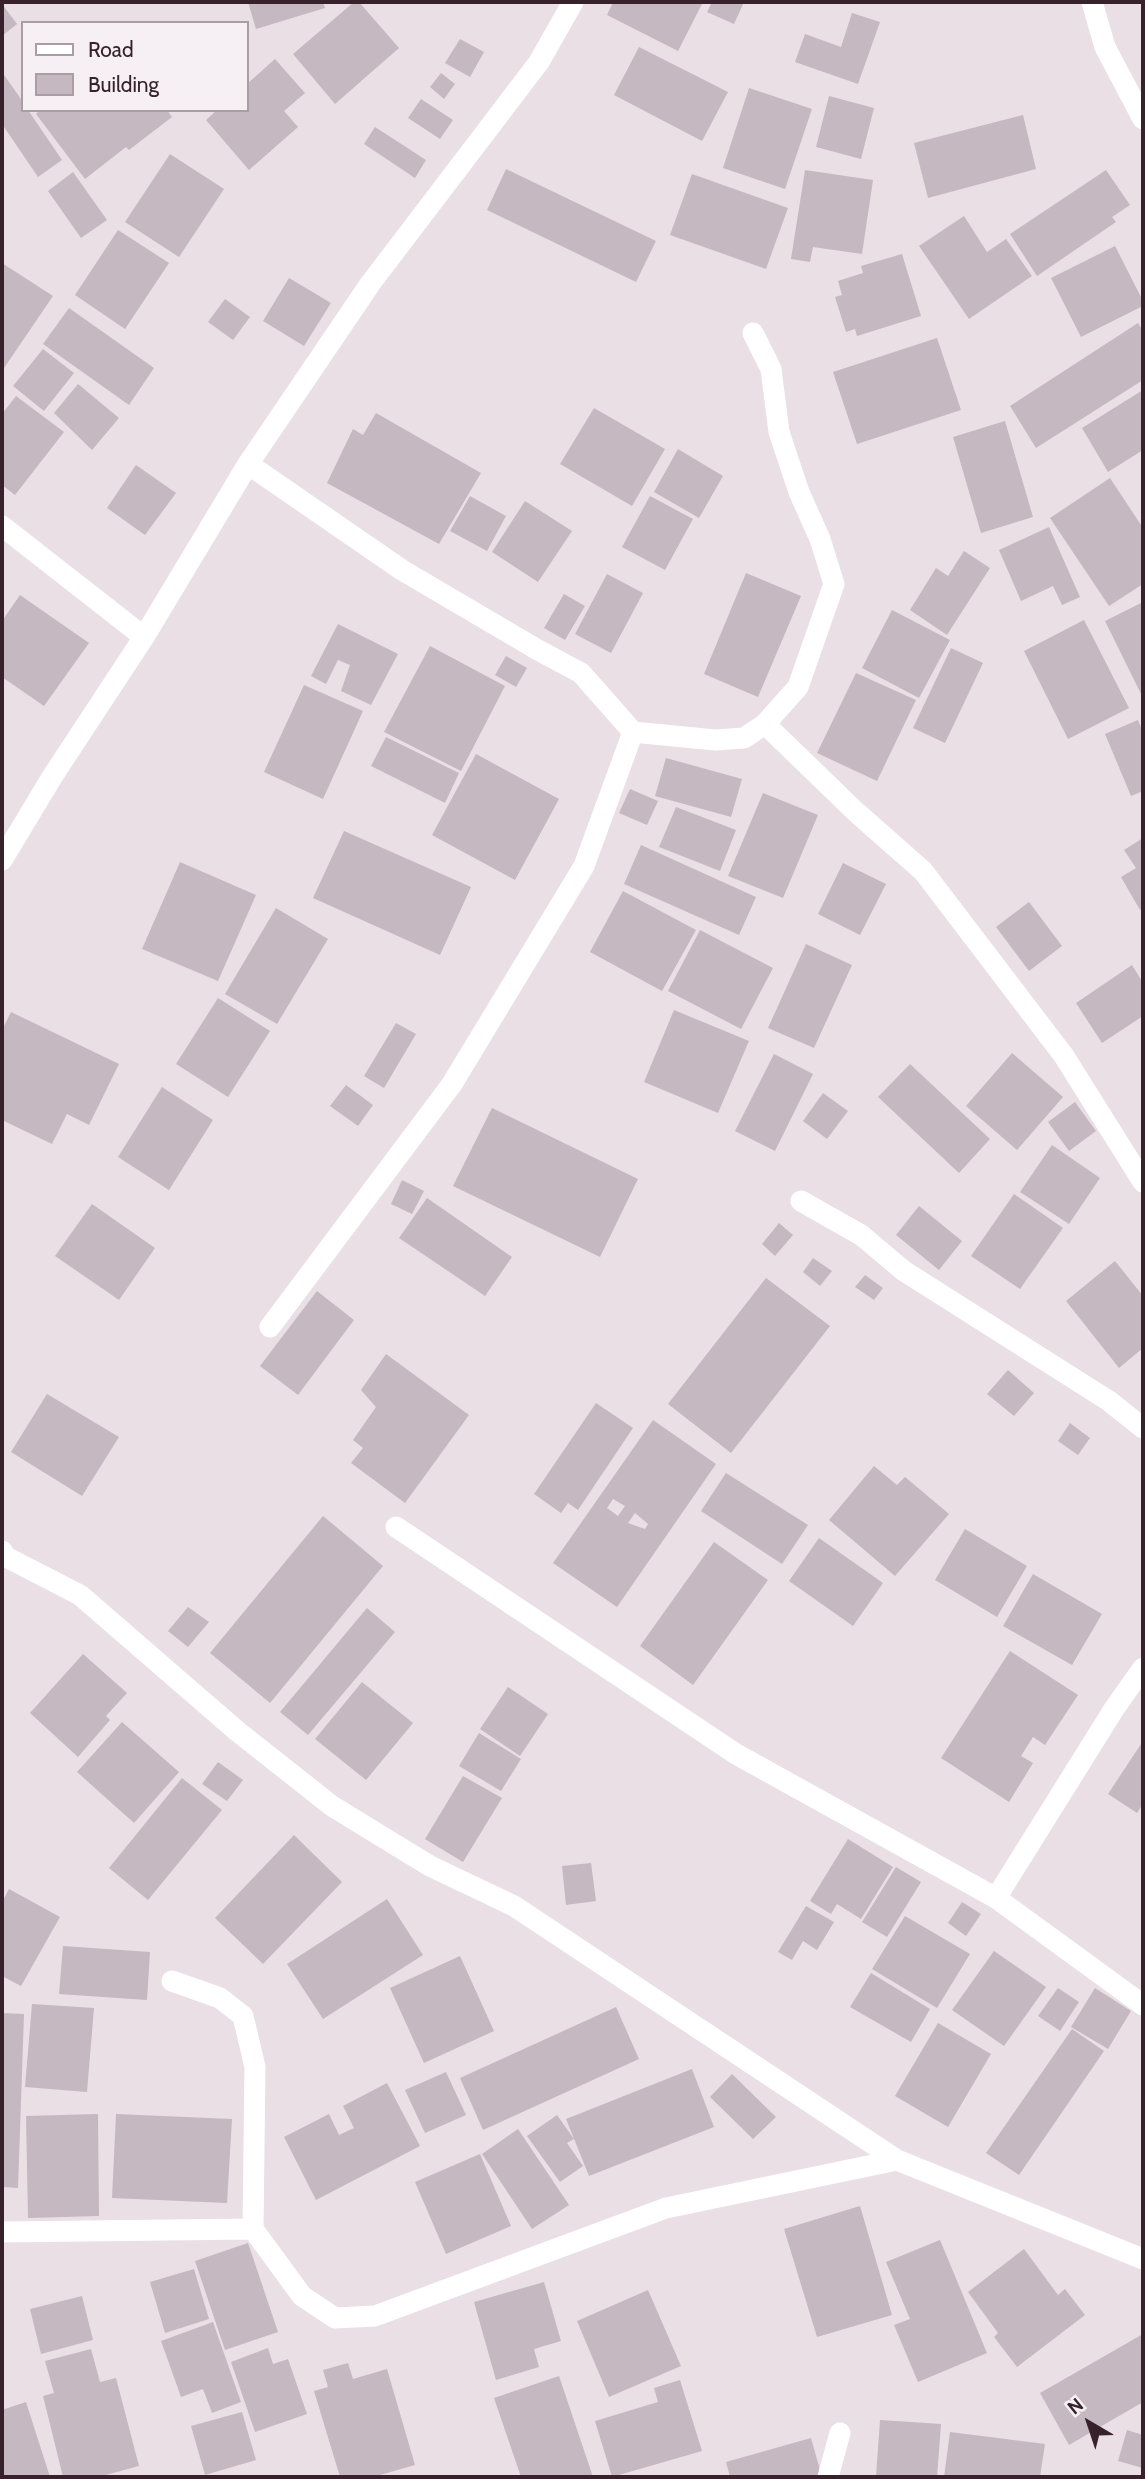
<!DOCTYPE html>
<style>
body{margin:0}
#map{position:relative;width:1145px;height:2479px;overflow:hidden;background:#e9dfe5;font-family:Cabin,sans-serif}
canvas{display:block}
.frame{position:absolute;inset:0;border:4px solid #37222b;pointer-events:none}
.legend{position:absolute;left:21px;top:21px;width:228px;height:91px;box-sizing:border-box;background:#f6eff4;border:2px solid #aa9da4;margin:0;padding:9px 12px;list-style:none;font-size:21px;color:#37222b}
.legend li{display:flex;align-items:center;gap:14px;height:35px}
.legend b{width:35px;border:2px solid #aa9da4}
.north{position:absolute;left:1054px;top:2388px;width:70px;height:70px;-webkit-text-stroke:5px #f6eff4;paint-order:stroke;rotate:321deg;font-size:19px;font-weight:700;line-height:28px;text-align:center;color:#37222b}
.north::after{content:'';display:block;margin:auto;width:24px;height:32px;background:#37222b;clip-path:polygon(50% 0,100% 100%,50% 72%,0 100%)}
</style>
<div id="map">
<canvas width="1145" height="2479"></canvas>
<div class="frame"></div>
<ul class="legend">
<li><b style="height:9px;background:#fff"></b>Road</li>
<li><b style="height:19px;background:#c6b8c0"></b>Building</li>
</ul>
<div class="north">N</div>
</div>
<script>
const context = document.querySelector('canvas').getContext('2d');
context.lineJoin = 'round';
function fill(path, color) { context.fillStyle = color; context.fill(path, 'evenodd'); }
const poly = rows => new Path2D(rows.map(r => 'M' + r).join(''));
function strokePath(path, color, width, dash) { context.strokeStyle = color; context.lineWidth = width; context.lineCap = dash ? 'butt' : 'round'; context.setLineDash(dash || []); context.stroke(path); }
fill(poly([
 [248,2,323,2,325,8,256,29],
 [354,2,359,2,399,48,335,104,293,54],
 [613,2,703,2,678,51,607,15],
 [712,2,744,2,734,24,707,12],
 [2,4,17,24,2,36],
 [852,13,880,22,858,84,795,62,805,34,841,47],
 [460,39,484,52,470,77,445,63],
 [639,47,728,92,702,141,614,95],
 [275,59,305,93,284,111,298,127,249,170,206,120,217,110,247,110,247,84],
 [2,72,23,102,23,110,28,110,62,160,38,177,2,124],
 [441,73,455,84,444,99,430,87],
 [749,88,812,109,785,189,723,168],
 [829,96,874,108,861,159,816,147],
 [421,99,453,120,440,139,408,118],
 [40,110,167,110,172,117,129,150,126,147,85,179,36,114],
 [1023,115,1036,169,928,198,914,143],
 [375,127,426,160,415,178,364,144],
 [170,154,224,189,179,257,125,222],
 [506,169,656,241,636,282,487,210],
 [805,170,873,180,862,254,813,247,810,262,791,259],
 [1106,170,1130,205,1112,217,1116,222,1037,276,1010,234],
 [73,172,107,220,81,238,48,191],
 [692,174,788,208,766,269,670,235],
 [964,216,987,252,1006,239,1032,276,969,319,919,246],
 [118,230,169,263,125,329,75,295],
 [1115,246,1143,301,1143,306,1081,337,1051,278],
 [902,254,921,316,857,336,855,329,846,332,835,297,842,295,838,281,863,273,861,266],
 [2,263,53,296,2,371],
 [289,278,331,303,304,346,263,321],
 [225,299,250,317,233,340,208,322],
 [69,308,154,368,129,405,43,344],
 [1138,323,1143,331,1143,380,1036,448,1010,406],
 [937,338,961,410,857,444,833,372],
 [43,349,74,373,44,411,13,386],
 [78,384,119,418,92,450,54,413],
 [1143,390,1143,450,1108,472,1082,428],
 [16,396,64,432,15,495,2,485,2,414],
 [594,408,665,449,632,506,560,464],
 [376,413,481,473,439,544,327,483,353,429,363,435],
 [1005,421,1033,517,981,533,953,437],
 [678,449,723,476,699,518,654,492],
 [136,465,176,493,145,535,107,508],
 [1110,478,1143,528,1143,584,1109,606,1050,518],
 [470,496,506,516,487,551,450,531],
 [650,496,693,519,665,570,622,547],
 [525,501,572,531,538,582,492,552],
 [1049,527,1080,597,1062,605,1053,586,1021,601,999,550],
 [964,551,990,568,947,635,910,610,936,568,948,576],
 [746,573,801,596,758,697,704,674],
 [607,574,643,593,611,653,575,634],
 [564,594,585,606,565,640,544,628],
 [20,595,89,643,44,706,2,677,2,621],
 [1143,602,1143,698,1105,621],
 [892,610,950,640,919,698,862,668],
 [1084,620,1129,708,1068,739,1024,651],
 [338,624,398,654,371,705,341,691,350,665,338,660,326,684,311,676],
 [430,646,505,686,461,771,384,732],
 [951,648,983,663,945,743,913,728],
 [506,656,527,668,516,687,495,675],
 [856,673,916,700,877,781,817,753],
 [304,685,363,711,323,799,264,772],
 [1138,720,1143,732,1143,791,1131,796,1105,734],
 [386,737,459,773,445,803,371,766],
 [476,754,559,799,515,880,432,835],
 [666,758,742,779,731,817,655,796],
 [630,789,658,801,647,825,619,813],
 [763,793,818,815,783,898,728,876],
 [676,807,736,830,720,871,659,847],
 [344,831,471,887,440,955,313,898],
 [1143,838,1143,908,1140,910,1121,877,1136,868,1124,850],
 [641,845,756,897,739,935,624,884],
 [180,862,256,895,218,981,142,949],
 [843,863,886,884,860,935,818,914],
 [623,891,696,930,662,991,590,952],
 [1029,902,1062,946,1029,971,996,927],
 [276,908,328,939,277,1024,225,994],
 [700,930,773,968,741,1029,668,991],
 [806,944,852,965,814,1048,768,1028],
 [1132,965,1143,983,1143,1016,1102,1043,1076,1003],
 [218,998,270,1031,228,1097,176,1064],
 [674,1010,749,1041,718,1113,644,1082],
 [11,1012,119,1064,89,1125,67,1114,52,1144,2,1120,2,1030],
 [396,1023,416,1034,384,1088,364,1076],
 [1012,1053,1063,1097,1017,1150,966,1106],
 [774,1054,813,1074,775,1151,735,1131],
 [910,1064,990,1139,959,1173,878,1097],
 [346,1085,373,1105,358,1126,330,1106],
 [162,1087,213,1120,169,1190,118,1157],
 [823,1093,848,1111,827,1139,803,1121],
 [1075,1102,1096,1131,1069,1151,1048,1122],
 [492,1108,638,1179,600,1257,453,1186],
 [1052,1145,1100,1178,1069,1224,1020,1192],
 [402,1180,424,1191,412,1214,391,1204],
 [1014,1194,1063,1228,1020,1289,971,1256],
 [427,1198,512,1257,485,1296,399,1238],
 [92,1204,155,1248,119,1300,55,1256],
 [919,1206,962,1241,939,1270,896,1235],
 [779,1223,793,1235,775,1256,762,1244],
 [813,1258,832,1271,820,1286,803,1272],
 [1115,1261,1143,1296,1143,1348,1119,1368,1066,1301],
 [865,1275,883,1288,874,1300,855,1287],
 [766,1278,830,1326,731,1453,668,1404],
 [317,1291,354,1320,298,1395,260,1366],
 [386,1354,469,1415,405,1503,351,1463,363,1448,353,1440,376,1407,361,1390],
 [1008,1370,1034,1393,1014,1416,987,1394],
 [47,1394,119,1437,82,1496,11,1452],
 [596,1403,633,1428,578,1510,568,1503,561,1513,534,1494],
 [653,1420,716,1464,617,1607,553,1563],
 [613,1499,625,1506,618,1516,607,1508],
 [635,1513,648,1524,645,1529,628,1523],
 [1070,1423,1090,1438,1078,1455,1058,1441],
 [874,1466,897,1485,905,1477,949,1514,895,1576,829,1520],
 [726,1473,808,1525,782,1564,701,1511],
 [323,1516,383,1566,270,1703,210,1653],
 [965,1529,1027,1566,997,1617,935,1580],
 [819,1538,883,1583,853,1626,789,1581],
 [714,1542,768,1580,693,1685,640,1646],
 [1033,1574,1102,1614,1072,1665,1003,1626],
 [188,1607,209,1622,188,1647,168,1631],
 [367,1608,395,1632,308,1735,280,1712],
 [1010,1651,1078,1695,1045,1745,1033,1737,1021,1756,1033,1763,1009,1802,941,1758],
 [83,1654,127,1693,106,1716,110,1720,78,1757,30,1713],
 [362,1682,413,1723,366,1780,315,1739],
 [508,1687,548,1714,520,1756,480,1729],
 [122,1722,179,1772,134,1823,77,1772],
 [479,1733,521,1759,501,1791,459,1766],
 [1143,1741,1143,1804,1137,1813,1108,1794],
 [218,1762,243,1780,227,1801,202,1784],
 [463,1776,502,1798,463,1862,425,1839],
 [182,1778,222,1810,148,1900,109,1868],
 [294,1835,342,1882,263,1964,215,1918],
 [848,1839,893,1867,861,1919,837,1904,831,1914,810,1901],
 [591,1863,596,1901,566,1905,562,1866],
 [896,1867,921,1882,887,1937,862,1922],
 [9,1889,60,1917,21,1986,2,1976,2,1902],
 [387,1899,423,1955,323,2019,287,1964],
 [962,1902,981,1914,966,1936,948,1923],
 [806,1906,834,1922,817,1950,803,1941,792,1960,778,1952],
 [905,1916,970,1954,937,2008,872,1969],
 [63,1946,150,1952,147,2000,59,1994],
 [994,1951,1046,1987,1004,2046,952,2010],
 [460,1956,494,2031,424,2063,390,1988],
 [871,1973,930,2009,911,2042,850,2007],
 [1058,1988,1079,2002,1060,2031,1038,2016],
 [1095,1988,1131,2011,1108,2049,1071,2027],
 [32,2004,94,2008,87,2092,25,2087],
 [616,2007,639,2059,483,2130,460,2078],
 [2,2013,24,2014,18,2188,2,2187],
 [938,2023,991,2054,948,2127,895,2096],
 [1072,2029,1104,2051,1019,2175,986,2153],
 [692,2069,714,2127,589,2176,566,2119],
 [446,2072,466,2115,425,2133,405,2090],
 [732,2074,776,2117,753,2139,710,2097],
 [387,2083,420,2146,316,2200,284,2137,329,2114,339,2135,354,2128,343,2106],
 [98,2114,99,2216,28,2218,26,2116],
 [116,2114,232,2119,227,2203,112,2198],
 [557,2115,574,2139,567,2143,583,2166,560,2182,527,2136],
 [518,2129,569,2205,532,2229,482,2154],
 [480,2154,511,2226,446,2254,415,2182],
 [860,2206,892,2315,817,2337,784,2229],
 [940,2240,987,2353,918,2382,894,2325,910,2319,886,2262],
 [248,2243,278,2332,225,2350,195,2261],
 [1024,2249,1058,2295,1065,2289,1085,2315,1017,2367,994,2337,998,2333,968,2292],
 [194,2269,209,2319,165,2333,150,2282],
 [544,2282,561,2341,534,2349,539,2367,496,2380,474,2302],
 [648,2290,681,2366,609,2397,577,2321],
 [82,2296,93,2340,41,2354,30,2309],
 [213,2322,241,2402,212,2413,203,2389,181,2397,161,2341],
 [1143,2334,1143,2402,1069,2445,1040,2393],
 [268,2348,273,2364,288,2359,307,2414,255,2432,231,2362],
 [91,2349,100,2382,116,2378,139,2466,98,2477,63,2477,43,2396,54,2393,45,2361],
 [348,2363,353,2379,387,2369,415,2465,373,2477,340,2477,314,2391,328,2387,323,2370],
 [559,2376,593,2477,521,2477,494,2398],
 [680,2380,702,2451,612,2477,595,2421,658,2402,654,2388],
 [26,2402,50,2477,2,2477,2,2410],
 [242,2412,256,2460,205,2475,191,2426],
 [880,2420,941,2424,937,2477,876,2477],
 [1127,2430,1143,2435,1143,2468,1118,2461],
 [950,2432,1045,2444,1040,2477,944,2477],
 [811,2438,822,2477,730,2477,726,2462]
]), '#c6b8c0');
strokePath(poly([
 [1092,2,1105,47,1143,119],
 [248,464,402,570,538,650,581,673,633,732,715,740,744,738,765,724,798,687,834,584,820,539,799,492,779,432,771,369,753,333],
 [2,526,144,637],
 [765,724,856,812,923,871,1064,1056,1143,1182],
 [2,860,52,777,144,637,248,464,370,284,539,62,573,2],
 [801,1201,861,1235,904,1271,1109,1401,1143,1428],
 [270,1327,452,1084,584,866,633,732],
 [396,1527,736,1754,996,1898,1143,2005],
 [2,1551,6,1557,80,1595,237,1731,332,1806,430,1866,514,1906,897,2160,1143,2259],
 [996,1898,1114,1709,1143,1668],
 [172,1981,220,1998,243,2016,255,2067,253,2229],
 [2,2232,253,2229,302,2296,335,2318,375,2316,666,2208,897,2160],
 [828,2477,840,2433]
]), '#fff', 21);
</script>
